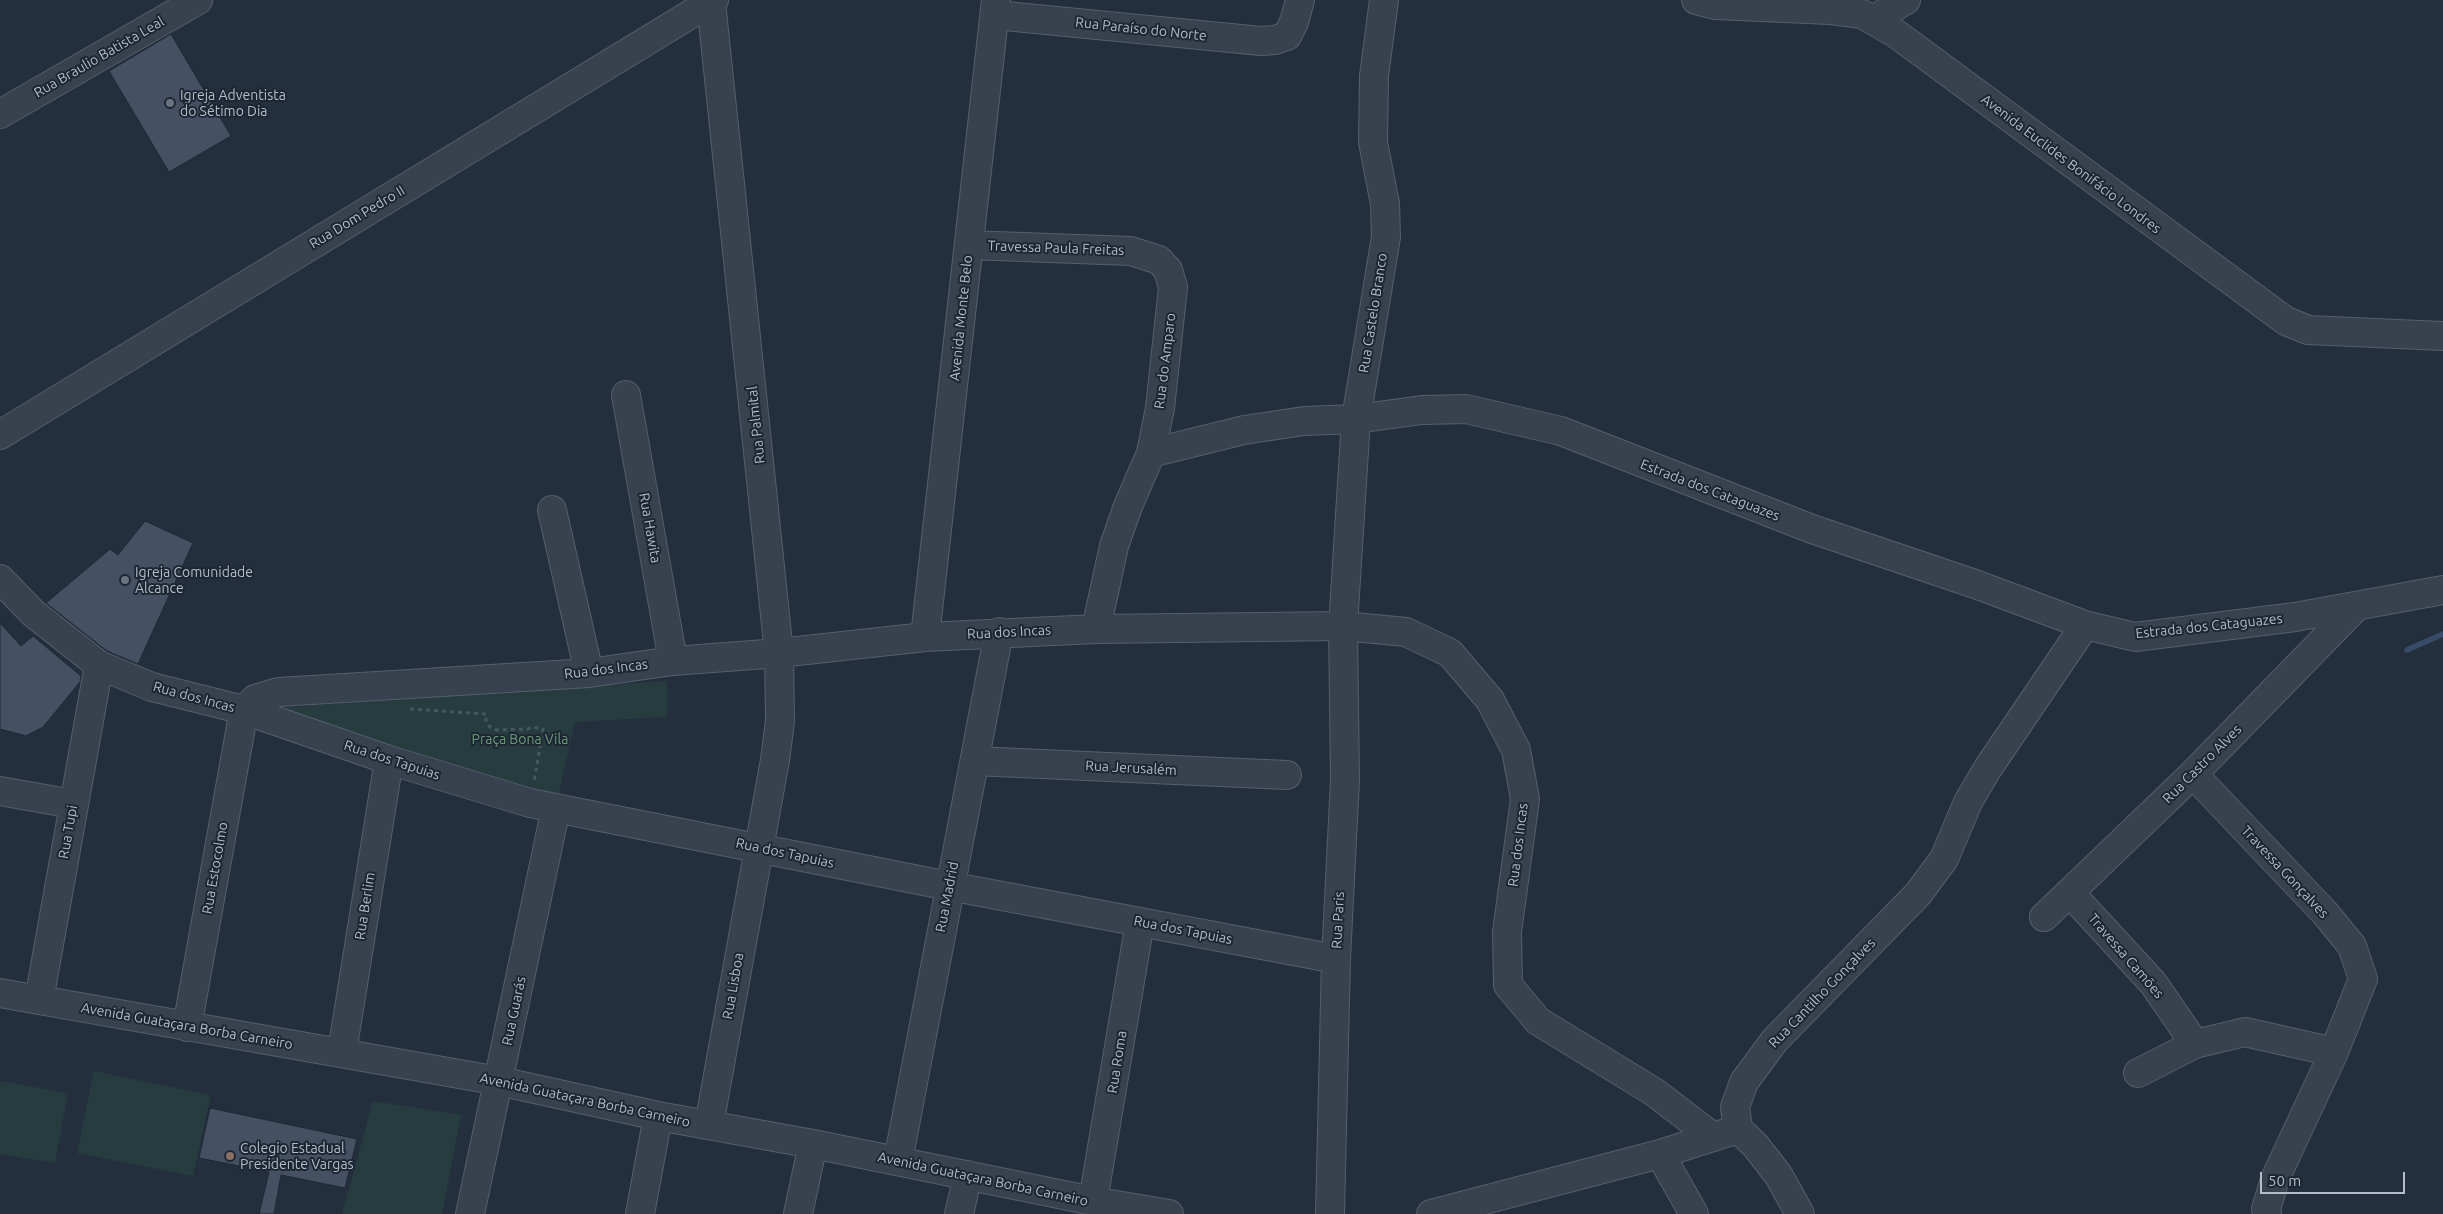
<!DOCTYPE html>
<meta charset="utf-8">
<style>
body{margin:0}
#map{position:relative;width:2443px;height:1214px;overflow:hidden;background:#242f3e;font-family:Ubuntu,sans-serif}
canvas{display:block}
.scale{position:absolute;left:2260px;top:1172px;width:145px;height:22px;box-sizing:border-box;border:2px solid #b4bcc9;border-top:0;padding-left:6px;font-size:15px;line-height:18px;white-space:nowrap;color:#b4bcc9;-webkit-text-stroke:4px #1d2633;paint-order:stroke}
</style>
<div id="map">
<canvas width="2443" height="1214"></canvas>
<div class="scale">50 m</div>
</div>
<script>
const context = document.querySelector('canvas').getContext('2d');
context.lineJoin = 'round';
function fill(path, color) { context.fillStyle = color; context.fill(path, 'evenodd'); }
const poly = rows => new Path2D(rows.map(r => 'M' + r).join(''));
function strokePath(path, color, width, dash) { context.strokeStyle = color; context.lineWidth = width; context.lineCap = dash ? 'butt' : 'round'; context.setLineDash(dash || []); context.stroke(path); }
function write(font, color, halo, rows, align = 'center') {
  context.font = font + ' Ubuntu,sans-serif'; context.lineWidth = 4; context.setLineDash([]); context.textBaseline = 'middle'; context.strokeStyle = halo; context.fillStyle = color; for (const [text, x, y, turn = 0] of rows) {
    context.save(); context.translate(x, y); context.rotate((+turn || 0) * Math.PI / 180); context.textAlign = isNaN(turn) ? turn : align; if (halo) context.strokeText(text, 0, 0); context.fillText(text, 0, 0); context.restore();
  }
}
fill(poly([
 [667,681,667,717,575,722,557,801,263,709],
 [94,1071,211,1095,193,1176,77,1153],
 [0,1081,68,1093,55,1163,0,1154],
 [373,1101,461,1115,442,1214,342,1214]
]), '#263c3f');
strokePath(poly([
 [2407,650,2443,634]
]), '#394c67', 5.5);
const building = poly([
 [171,34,231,136,169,172,109,71,171,34],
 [145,521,193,543,138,664,107,651,46,603,110,549,118,555,145,521],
 [0,623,21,646,33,636,81,676,80,682,43,727,26,736,0,729,0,623],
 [210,1108,357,1139,345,1188,281,1175,274,1214,259,1214,269,1172,199,1158,210,1108]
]);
fill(building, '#455162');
strokePath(building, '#1f2835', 1);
const minor = poly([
 [1696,0,1715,5,1831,10,1862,14,1895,33,2286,321,2308,330,2443,336],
 [995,15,1261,41,1275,40,1287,36,1294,22,1300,0],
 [1873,20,1906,0],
 [0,114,198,0],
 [969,245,1131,251,1159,260,1168,270,1173,287,1160,408,1151,453],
 [626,395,673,661],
 [0,435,714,0],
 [552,510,589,673],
 [0,579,33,613,99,665,152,687,244,710,255,699,279,692,589,673,673,661,779,653,925,637,1096,629,1343,626,1406,632,1450,653,1490,700,1516,750,1525,799,1507,932,1508,985,1538,1021,1654,1092,1713,1137],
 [1096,629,1114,546,1128,506,1151,453,1244,430,1304,421,1356,419,1422,410,1466,409,1561,431,1812,529,1975,584,2085,625,2135,637,2295,617,2443,590],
 [925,637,996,0],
 [975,761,1287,775],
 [2193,774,2325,913,2352,946,2363,979,2334,1052,2275,1179,2266,1209,2267,1214],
 [0,791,73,804],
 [2071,894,2153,983,2195,1044],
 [2044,917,2193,774,2356,607],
 [0,993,499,1081,658,1116,813,1144,1093,1201,1169,1214],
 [39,1000,99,665],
 [187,1027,244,710,389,760,530,803,949,886,1336,959],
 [342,1052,389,760],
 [2138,1073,2195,1044,2245,1032,2334,1052],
 [709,1125,775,760,780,721,779,653,711,2],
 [1738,1129,1755,1145,1779,1176,1800,1214],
 [1660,1154,1694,1214],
 [898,1161,999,632],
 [1093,1201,1140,922],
 [470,1214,556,808],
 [640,1214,658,1116],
 [798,1214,813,1144],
 [959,1214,968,1175],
 [1330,1214,1336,959,1345,780,1343,626,1356,419,1386,237,1385,204,1373,142,1374,76,1384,0],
 [1431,1214,1660,1154,1738,1129,1735,1107,1744,1082,1775,1040,1918,894,1944,859,1968,802,1988,768,2085,625]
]);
strokePath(minor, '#565f6c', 30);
strokePath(poly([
 [410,709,486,714,486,722,490,727,497,730,528,729,533,727,543,729,534,782]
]), '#44595c', 3, [4, 4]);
strokePath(minor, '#38414e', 28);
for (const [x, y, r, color] of [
 [170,103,5,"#6b7280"],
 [125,580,5,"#6b7280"],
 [230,1156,5,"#8d6e63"]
]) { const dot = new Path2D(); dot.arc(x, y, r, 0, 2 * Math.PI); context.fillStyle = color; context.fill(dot); strokePath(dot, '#1d2633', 2); }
write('14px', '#b4bcc9', '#1d2633', [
 ["Rua Paraíso do Norte",1141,29,6],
 ["Rua Braulio Batista Leal",99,57,-30],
 ["Avenida Euclides Bonifácio Londres",2071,164,37],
 ["Rua Dom Pedro II",357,217,-31],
 ["Travessa Paula Freitas",1056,248,2],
 ["Rua Castelo Branco",1373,313,-81],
 ["Avenida Monte Belo",961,318,-84],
 ["Rua do Amparo",1165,361,-83],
 ["Rua Palmital",756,425,-96],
 ["Estrada dos Cataguazes",1710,490,21],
 ["Rua Hawita",650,528,80],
 ["Estrada dos Cataguazes",2209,626,-6],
 ["Rua dos Incas",1009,632,-3],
 ["Rua dos Incas",606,669,-7],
 ["Rua dos Incas",194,697,15],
 ["Rua dos Tapuias",392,760,18],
 ["Rua Castro Alves",2202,764,-45],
 ["Rua Jerusalém",1131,768,3],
 ["Rua Tupi",68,832,-80],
 ["Rua dos Incas",1518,845,-83],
 ["Rua dos Tapuias",785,853,12],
 ["Rua Estocolmo",215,868,-80],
 ["Travessa Gonçalves",2285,872,47],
 ["Rua Madrid",947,897,-79],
 ["Rua Berlim",365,906,-81],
 ["Rua Paris",1338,920,-87],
 ["Rua dos Tapuias",1183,930,11],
 ["Travessa Camões",2126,956,49],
 ["Rua Lisboa",733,986,-80],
 ["Rua Cantilho Gonçalves",1822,993,-46],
 ["Rua Guarás",514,1011,-78],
 ["Avenida Guataçara Borba Carneiro",187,1026,10],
 ["Rua Roma",1117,1062,-81],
 ["Avenida Guataçara Borba Carneiro",585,1100,12],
 ["Avenida Guataçara Borba Carneiro",983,1179,12]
]);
write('14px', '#b4bcc9', '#1d2633', [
 ["Igreja Adventista",180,95],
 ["do Sétimo Dia",180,111],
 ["Igreja Comunidade",135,572],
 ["Alcance",135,588],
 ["Colegio Estadual",240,1148],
 ["Presidente Vargas",240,1164]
], 'left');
write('14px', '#6b9a76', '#1d2633', [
 ["Praça Bona Vila",520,739]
]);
</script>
